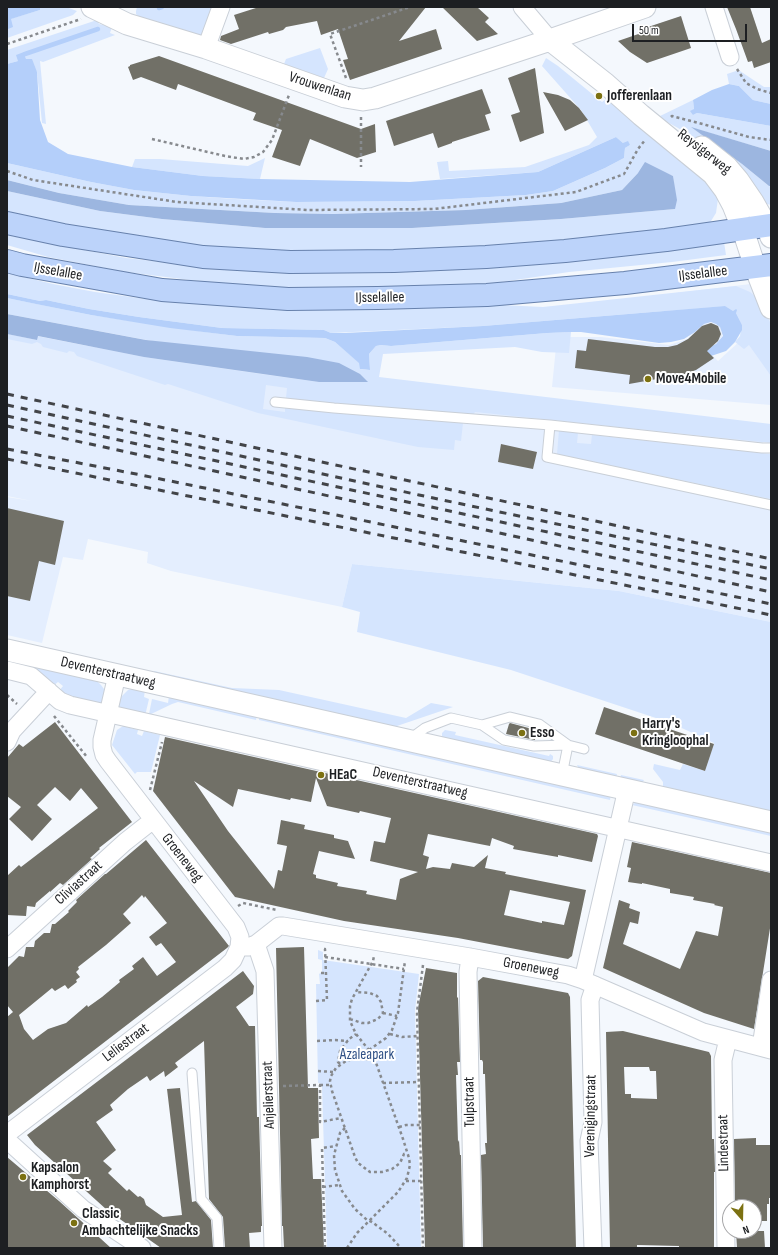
<!DOCTYPE html>
<style>
body{margin:0}
#map{position:relative;width:778px;height:1255px;overflow:hidden;background:#f4f8fd;font-family:"Sofia Sans Condensed",sans-serif}
canvas{display:block}
.frame{position:absolute;inset:0;border:8px solid #1d1f22;pointer-events:none}
.north{position:absolute;left:722px;top:1199px;width:40px;height:40px;box-sizing:border-box;background:#fff;border:1px solid #a5a5a7;border-radius:50%;rotate:160deg;font-size:11px;font-weight:700;line-height:16px;text-align:center;color:#1d1f22}
.north::after{content:'';display:block;margin:auto;width:14px;height:18px;background:#7c7112;clip-path:polygon(50% 0,100% 100%,50% 72%,0 100%)}
.scale{position:absolute;left:632px;top:24px;width:115px;height:18px;box-sizing:border-box;border:2px solid #1d1f22;border-top:0;padding-left:5px;font-size:12px;line-height:14px;white-space:nowrap;color:#1d1f22;-webkit-text-stroke:3px #fff;paint-order:stroke}
</style>
<div id="map">
<canvas width="778" height="1255"></canvas>
<div class="frame"></div>
<div class="north">N</div>
<div class="scale">50 m</div>
</div>
<script>
const context = document.querySelector('canvas').getContext('2d');
context.lineJoin = 'round';
function fill(path, color) { context.fillStyle = color; context.fill(path, 'evenodd'); }
const poly = rows => new Path2D(rows.map(r => 'M' + r).join(''));
function strokePath(path, color, width, dash) { context.strokeStyle = color; context.lineWidth = width; context.lineCap = dash ? 'butt' : 'round'; context.setLineDash(dash || []); context.stroke(path); }
function write(font, color, halo, rows, align = 'center') {
  context.font = font + ' "Sofia Sans Condensed",sans-serif'; context.lineWidth = 4; context.setLineDash([]); context.textBaseline = 'middle'; context.strokeStyle = halo; context.fillStyle = color; for (const [text, x, y, turn = 0] of rows) {
    context.save(); context.translate(x, y); context.rotate((+turn || 0) * Math.PI / 180); context.textAlign = isNaN(turn) ? turn : align; if (halo) context.strokeText(text, 0, 0); context.fillText(text, 0, 0); context.restore();
  }
}
fill(poly([
 [771,281,771,405,552,387,557,337,601,337,669,345,687,339,704,324,713,323,720,327,722,336,718,342,709,346,706,350,712,357,713,356,718,361,741,340,739,312,542,309,759,283],
 [7,334,37,340,764,427,762,453,771,454,771,622,619,591,352,564,342,607,171,571,147,563,148,552,88,539,83,560,63,557,42,643,7,635,7,497,32,501,7,496]
]), '#e4eefe');
fill(poly([
 [40,7,66,7,77,11,73,15,7,38,7,26,8,28,10,19,40,10],
 [137,7,214,7,201,40,139,17,136,14,136,11],
 [97,20,99,24,112,27,110,33,115,35,43,62,40,61,46,124,42,123,37,72,26,59,24,52,18,61,7,64,7,50],
 [320,48,328,69,324,78,284,64,286,59],
 [546,58,558,66,602,102,606,99,711,185,718,199,716,213,711,221,703,227,682,229,479,247,363,253,218,250,7,218,7,191,100,211,162,219,265,228,412,228,561,219,675,209,673,176,658,170,638,173,622,190,561,203,466,210,333,214,275,213,129,205,59,193,7,180,7,163,91,182,134,190,191,196,235,199,296,202,415,201,526,195,553,191,605,168,624,158,625,148,630,145,623,143,616,137,538,172,440,179,437,162,448,161,449,171,525,167,589,145,597,137,581,110,542,66],
 [736,71,740,71,764,87,771,87,771,104,753,100,739,86,729,84,727,74],
 [693,100,694,109,693,115,697,113,771,126,771,151,693,128,742,164,769,186,771,186,771,205,767,204,755,196,719,154,678,128,658,117],
 [265,158,260,179,203,176,132,167,135,159,160,159,248,166],
 [7,235,126,258,199,266,724,242,726,255,672,262,569,272,488,284,448,287,359,290,276,288,206,282,126,272,48,257,7,245],
 [7,273,53,284,95,292,146,299,191,302,428,306,430,308,448,305,481,304,543,307,736,286,750,292,758,299,771,324,771,376,749,345,744,349,735,342,740,336,742,325,736,313,736,309,733,311,725,306,483,326,331,333,324,330,222,328,139,317,89,309,46,300,40,301,7,294],
 [7,298,91,315,205,332,237,336,325,338,335,342,360,363,360,369,366,370,370,370,369,354,376,346,381,345,391,346,547,333,571,332,569,353,542,352,515,347,383,354,379,377,771,424,771,443,475,412,473,415,314,402,286,398,287,388,266,385,263,409,285,412,285,408,463,423,461,441,455,440,454,450,418,447,258,413,168,384,165,385,77,356,74,352,69,351,67,353,43,347,41,344,37,342,32,344,7,339,7,334,37,340,37,336,144,357,261,374,319,382,367,381,7,314],
 [559,430,578,433,577,443,591,444,592,435,771,454,771,499,557,454],
 [352,564,619,591,771,622,771,813,663,788,663,782,653,769,654,764,680,770,683,764,705,771,714,743,671,723,511,670,357,632,360,612,342,607],
 [7,659,95,679,101,685,104,689,105,694,102,703,93,706,59,691,63,686,58,682,53,686,7,664],
 [154,671,232,688,279,690,406,718,431,703,453,707,394,727,155,675],
 [133,689,145,690,144,697,149,699,145,716,119,709,118,705,120,698,128,690],
 [169,696,257,715,256,720,178,702,172,704,149,715,149,714,152,699,168,703],
 [259,716,611,794,610,800,259,720],
 [123,726,138,730,137,734,142,736,144,731,160,735,151,772,137,772,135,774,112,745,117,730],
 [445,730,456,732,455,735,549,756,550,754,553,756,553,759,550,763,442,738,442,733],
 [577,765,617,774,616,778,579,769],
 [621,775,644,780,642,783,620,779],
 [636,802,771,830,771,836,632,805],
 [318,950,323,952,323,960,419,974,415,1011,421,1248,327,1248,322,1087,320,1083,318,1083,316,984,320,984,319,974,322,972,322,960,318,959]
]), '#d5e5fe');
fill(poly([
 [691,127,771,151,771,186,769,186,742,164],
 [645,162,673,176,677,200,675,209,561,219,412,228,265,228,162,219,100,211,7,191,7,180,59,193,129,205,275,213,333,214,466,210,561,203,622,190,638,173],
 [7,314,146,340,307,357,339,363,360,374,368,382,319,382,144,357,38,336,37,340,7,334]
]), '#9cb6e0');
fill(poly([
 [7,7,40,7,40,10,11,19,13,27,8,29],
 [24,52,26,59,32,59,37,72,40,120,48,142,68,154,132,167,203,176,260,179,410,182,538,172,616,137,623,143,628,141,630,145,625,148,624,158,605,168,553,191,526,195,415,201,296,202,191,196,134,190,91,182,7,163,7,64,18,61,16,55],
 [729,84,739,86,753,100,771,104,771,126,697,113,693,115,690,111,694,109,693,100,712,90],
 [7,294,40,301,46,300,89,309,139,317,222,328,324,330,331,333,345,333,483,326,725,306,733,311,736,309,737,310,736,313,742,325,742,330,735,342,726,351,711,356,706,350,707,348,716,344,723,336,720,327,716,324,711,322,704,324,695,332,684,339,671,342,659,343,581,332,571,332,547,333,391,346,381,345,376,346,369,354,370,370,360,369,359,363,335,342,325,338,237,336,170,328,91,315,36,304,7,298]
]), '#b4cffa');
strokePath(poly([
 [159,8,162,7],
 [25,54,98,29]
]), '#b4cffa', 4.5);
fill(poly([
 [259,7,426,7,399,41,436,29,442,49,350,80,343,60,348,59,338,29,321,35,317,21,286,27,283,30,269,34,268,32,231,44,220,40,221,36,239,29,234,15],
 [442,7,477,7,489,18,485,22,498,34,477,41],
 [727,7,750,7,762,43,771,39,771,62,754,68,752,61,748,62,736,29],
 [681,16,691,48,647,63,630,52,618,41,650,30,648,27],
 [159,56,361,129,375,124,376,152,357,158,310,139,300,166,272,157,282,130,253,120,256,113,178,84,176,90,141,77,133,80,128,67,130,66,130,65],
 [535,68,544,133,520,142,511,115,520,112,508,78],
 [482,89,491,113,485,115,490,130,452,142,452,143,438,148,433,133,394,146,386,121],
 [543,92,558,95,570,100,579,108,588,120,565,131],
 [711,323,718,326,721,334,718,341,707,351,714,358,696,370,685,374,629,384,630,375,575,368,577,350,586,351,588,339,655,347,668,347,677,345,688,339,702,326],
 [501,444,537,452,533,469,498,462],
 [7,508,64,521,55,565,39,561,30,601,7,596],
 [604,707,714,744,705,771,595,734],
 [55,722,132,822,99,848,100,849,90,858,92,859,63,885,60,883,50,892,50,891,36,903,35,907,27,906,26,916,7,915,7,876,19,865,21,867,98,808,81,788,70,801,55,787,37,805,52,819,32,841,9,819,21,807,7,796,7,758,19,744,23,747],
 [510,723,536,730,535,740,506,734,509,724],
 [165,737,597,834,598,836,592,862,558,855,558,857,535,853,513,849,514,846,492,838,490,846,428,834,423,855,429,857,426,869,433,867,450,869,452,863,474,867,488,855,485,868,506,872,505,874,586,890,572,956,568,959,458,938,344,921,235,897,153,791],
 [316,778,327,806,359,813,360,811,391,818,385,843,374,841,370,861,418,872,400,879,396,900,366,894,367,891,337,886,338,883,316,878,316,875,313,874,319,851,355,859,348,841,334,838,334,835,304,829,305,825,281,820,277,844,287,846,282,871,278,870,274,889,228,831,194,781,233,807,238,789,290,800,291,798,311,802],
 [510,890,570,902,564,925,542,921,542,923,504,915],
 [146,840,229,946,227,948,7,1117,7,1017,13,1012,7,1005,7,968,19,956,24,957,26,947,34,947,35,941,44,933,50,933,52,924,55,924,69,912,68,911,77,902,76,900,105,874,106,874],
 [142,895,144,898,145,896,167,923,149,937,156,946,161,943,176,962,157,976,143,957,132,966,134,969,119,980,120,982,102,997,88,1007,87,1005,66,1023,48,1029,33,1040,24,1029,19,1015,52,988,55,991,65,985,68,989,77,982,76,980,80,977,76,972,79,969,78,967,106,945,131,923,123,914],
 [632,842,771,873,771,922,754,1029,704,1013,603,968,619,900,630,904,629,908,640,912,638,924,630,922,623,944,680,969,696,931,718,936,723,907,714,905,715,904,693,900,694,897,670,893,670,889,642,883,642,884,628,882,631,868,627,867],
 [304,947,308,1088,318,1088,319,1138,311,1139,313,1179,321,1179,324,1248,284,1248,283,1226,282,1226,276,948],
 [426,968,457,973,457,998,458,997,460,1062,457,1062,458,1075,456,1075,458,1142,459,1140,460,1155,461,1155,463,1248,425,1248,418,1008],
 [243,971,254,986,253,994,236,1007,249,1026,255,1026,257,1117,259,1117,262,1226,261,1226,261,1232,249,1233,250,1248,225,1248,223,1217,209,1199,204,1041,175,1063,178,1067,165,1077,164,1071,150,1081,147,1076,128,1089,110,1105,113,1110,96,1122,116,1150,103,1161,112,1169,108,1173,127,1191,129,1189,138,1197,140,1196,144,1199,146,1205,163,1217,182,1215,167,1089,180,1088,192,1202,196,1201,211,1220,213,1248,161,1248,107,1210,35,1145,27,1135],
 [483,977,568,993,570,997,576,1248,483,1248,481,1155,486,1154,485,1143,487,1143,485,1074,483,1074,483,1062,482,1060,480,1060,478,981],
 [623,1031,709,1052,711,1056,712,1139,714,1139,715,1172,714,1172,714,1248,679,1248,679,1246,637,1245,637,1248,610,1248,606,1032],
 [624,1067,649,1067,650,1071,656,1071,657,1099,631,1098,631,1094,625,1094],
 [756,1138,756,1145,770,1145,771,1198,769,1198,769,1204,767,1204,767,1221,754,1221,754,1207,735,1207,734,1139],
 [7,1157,59,1201,111,1248,7,1248],
 [736,1231,764,1231,765,1248,737,1248]
]), '#717067');
const service = poly([
 [275,402,334,408,550,425,762,448,771,448],
 [550,425,547,457,771,505],
 [410,739,425,728,451,718,482,725,510,717,539,724,568,745,534,746,504,740,482,725],
 [562,775,568,745,584,749],
 [192,1073,201,1199,217,1218,219,1248]
]);
const minor = poly([
 [522,7,550,40],
 [714,7,730,57],
 [206,48,221,7],
 [7,670,31,676,60,701,70,705,771,863],
 [7,742,12,731,49,691],
 [256,944,265,971,273,1248],
 [239,947,248,947,256,944,279,926,283,926,470,957,568,975,583,980,703,1032,771,1050],
 [7,949,125,842,153,820],
 [470,957,468,972,473,1248],
 [583,980,627,789],
 [761,1047,771,980],
 [7,1134,225,968,233,960,239,947,240,937,236,927,108,761,104,755,102,747,102,740,117,675],
 [7,1140,83,1209,142,1248],
 [593,1248,589,1141,593,1122,590,1000,595,985],
 [726,1248,723,1060,728,1039]
]);
const tertiary = poly([
 [92,7,127,24,206,48,345,97,363,100,375,98,550,40,645,7],
 [550,40,606,84,641,115,713,174,725,190,733,205,743,230,755,267,771,308],
 [702,147,727,167,738,180,753,202,766,225,771,237],
 [7,650,771,822]
]);
const primary = poly([
 [7,223,63,235,203,257,290,262,394,261,486,257,565,251,666,240,771,225],
 [7,261,22,265,162,290,288,299,378,298,487,295,625,283,771,265]
]);
strokePath(service, '#c9cfd7', 11);
strokePath(minor, '#c9cfd7', 19);
strokePath(tertiary, '#c9cfd7', 23);
strokePath(primary, '#6781ac', 24);
strokePath(poly([
 [7,44,81,19],
 [737,69,746,83,757,89,771,93],
 [346,78,330,34,410,7],
 [361,117,361,167],
 [671,117,672,116,706,125,749,137,771,140],
 [152,139,225,156,244,159,254,157,263,152,272,140,289,95],
 [7,171,33,180,177,202,308,210,434,209,576,192,624,174,638,149,645,140],
 [7,695,17,704],
 [54,716,87,757],
 [150,790,162,742],
 [238,906,243,903,277,910],
 [325,957,404,969],
 [423,965,417,1012,423,1248],
 [321,973,326,973],
 [316,1001,327,1000,325,949,324,949],
 [383,1013,397,1016],
 [350,1019,362,1023,368,1023,378,1019,383,1013,381,1002,377,996,370,993,356,992],
 [390,1034,402,1037,417,1036],
 [317,1041,335,1040,348,1041],
 [369,1050,386,1038,392,1030,398,1013,405,961],
 [375,1060,357,1058,346,1061,336,1068,331,1076,330,1081,332,1091,355,1157,358,1163,370,1172,382,1172,392,1169,400,1163,404,1154,407,1153],
 [340,1064,338,1062,340,1051,349,1039,356,1034],
 [318,1071,333,1072],
 [383,1083,419,1082],
 [320,1085,331,1085],
 [283,1086,320,1085,320,1122,341,1118],
 [399,1127,406,1125,420,1125],
 [345,1128,340,1133,334,1155,335,1170,342,1191,355,1209,367,1220,372,1222,388,1234,401,1248],
 [406,1181,421,1181],
 [323,1187,339,1185],
 [325,1248,322,1148,336,1146],
 [347,1248,357,1233,398,1192,407,1178,410,1165,409,1158,403,1139,375,1060,372,1054,356,1034,350,1021,350,1006,352,999,373,961,374,956]
]), '#878a8e', 2.5, [3, 3]);
strokePath(service, '#fff', 9);
strokePath(minor, '#fff', 17);
strokePath(tertiary, '#fff', 21);
strokePath(primary, '#bcd3fa', 22);
strokePath(poly([
 [7,394,771,559],
 [7,405,419,495,771,569],
 [7,416,771,580],
 [7,426,771,592],
 [7,449,141,475,771,604],
 [7,459,771,615]
]), '#424448', 3, [7, 7]);
for (const [x, y, r, color] of [
 [599,96,4,"#7c7112"],
 [648,379,4,"#7c7112"],
 [522,733,4,"#7c7112"],
 [634,733,4,"#7c7112"],
 [321,775,4,"#7c7112"],
 [23,1177,4,"#7c7112"],
 [74,1223,4,"#7c7112"]
]) { const dot = new Path2D(); dot.arc(x, y, r, 0, 2 * Math.PI); context.fillStyle = color; context.fill(dot); strokePath(dot, '#fff', 1.5); }
write('15px', '#1d1f22', '#fff', [
 ["Vrouwenlaan",320,87,18],
 ["Reysigerweg",704,152,38],
 ["IJsselallee",58,272,10],
 ["IJsselallee",703,274,-7],
 ["IJsselallee",380,298,-1],
 ["Deventerstraatweg",108,673,13],
 ["Deventerstraatweg",420,783,13],
 ["Groeneweg",182,858,52],
 ["Cliviastraat",79,883,-42],
 ["Groeneweg",531,968,11],
 ["Leliestraat",126,1043,-37],
 ["Anjelierstraat",269,1095,-92],
 ["Tulpstraat",470,1102,-91],
 ["Verenigingstraat",591,1116,-89],
 ["Lindestraat",724,1143,-91]
]);
write('bold 15px', '#1d1f22', '#fff', [
 ["Jofferenlaan",607,96],
 ["Move4Mobile",656,379],
 ["Harry's",642,724],
 ["Kringloophal",642,741],
 ["Esso",530,733],
 ["HEaC",329,775],
 ["Kapsalon",31,1168],
 ["Kamphorst",31,1185],
 ["Classic",82,1214],
 ["Ambachtelijke Snacks",82,1231]
], 'left');
write('15px', '#305186', '#fff', [
 ["Azaleapark",367,1055]
]);
</script>
